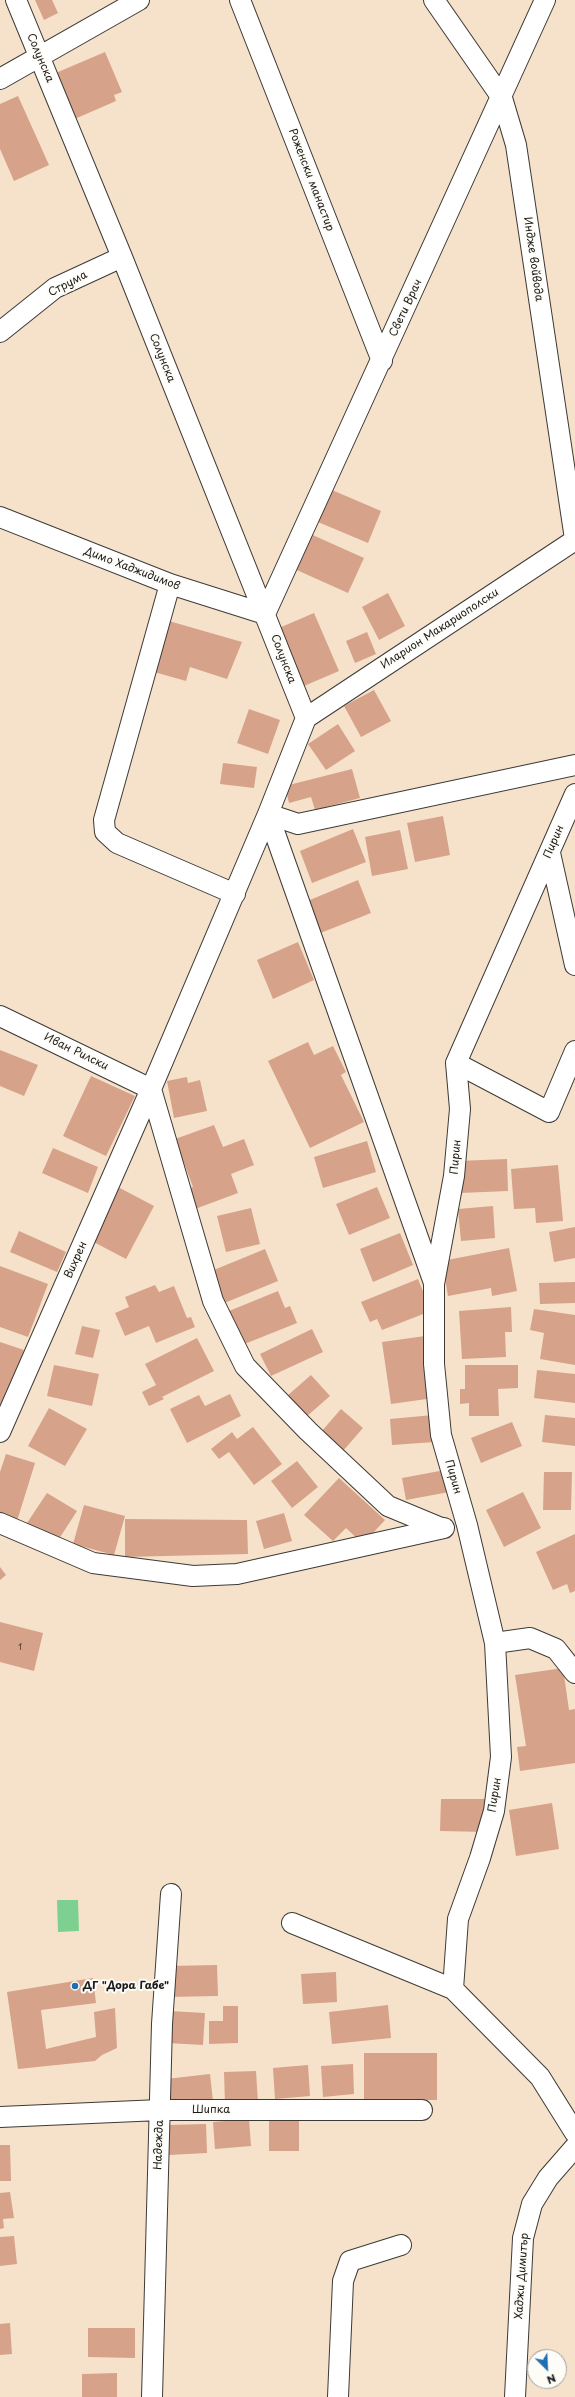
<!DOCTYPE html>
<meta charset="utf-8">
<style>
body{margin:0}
#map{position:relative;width:575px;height:2397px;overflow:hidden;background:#f6e2ca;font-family:"Playpen Sans",sans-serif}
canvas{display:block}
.north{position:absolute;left:527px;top:2349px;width:40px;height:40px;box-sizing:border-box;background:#fdfcf7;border:1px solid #a3a29f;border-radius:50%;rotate:156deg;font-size:11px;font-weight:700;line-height:16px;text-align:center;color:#1c1c1c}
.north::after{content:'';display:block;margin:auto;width:14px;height:18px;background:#1f6fb2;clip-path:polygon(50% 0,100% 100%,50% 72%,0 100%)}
</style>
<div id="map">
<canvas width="575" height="2397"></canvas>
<div class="north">N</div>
</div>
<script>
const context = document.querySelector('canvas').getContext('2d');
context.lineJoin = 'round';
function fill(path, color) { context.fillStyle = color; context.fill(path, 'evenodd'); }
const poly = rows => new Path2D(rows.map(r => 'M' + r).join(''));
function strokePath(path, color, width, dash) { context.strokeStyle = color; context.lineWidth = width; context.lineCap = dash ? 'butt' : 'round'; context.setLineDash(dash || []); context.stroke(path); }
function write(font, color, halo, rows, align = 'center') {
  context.font = font + ' "Playpen Sans",sans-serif'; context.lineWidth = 4; context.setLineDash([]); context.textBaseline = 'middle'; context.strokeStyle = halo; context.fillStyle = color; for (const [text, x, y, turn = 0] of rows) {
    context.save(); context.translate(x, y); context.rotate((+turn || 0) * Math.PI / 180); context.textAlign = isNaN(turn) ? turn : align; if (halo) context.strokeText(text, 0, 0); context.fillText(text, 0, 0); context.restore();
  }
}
fill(poly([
 [57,1900,78,1900,79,1931,58,1932]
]), '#7ed091');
fill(poly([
 [35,0,52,0,58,13,44,20],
 [105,52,122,92,114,95,116,101,70,121,51,75],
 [18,96,49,165,14,181,0,149,0,104],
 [332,490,381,511,368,543,318,522],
 [306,532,364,558,348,593,290,567],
 [388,593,405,626,379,640,362,607],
 [314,613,339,671,304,686,279,628],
 [162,619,242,642,227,679,190,667,186,681,147,670],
 [367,632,376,654,355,663,346,641],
 [374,690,391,721,361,737,344,706],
 [249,709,280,720,268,754,237,743],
 [338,724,355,751,326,770,308,744],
 [223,763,257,767,254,788,220,784],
 [352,769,360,798,315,810,311,797,289,803,285,786],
 [443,816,450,855,415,862,407,823],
 [353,829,366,862,312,883,300,851],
 [400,830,408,869,372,876,365,837],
 [358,880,371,913,318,934,305,902],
 [298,942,314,980,273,999,257,960],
 [308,1042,314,1055,333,1046,346,1072,341,1075,364,1122,310,1148,268,1061],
 [0,1050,38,1065,24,1096,0,1086],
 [91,1076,135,1096,106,1156,63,1136],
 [187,1077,188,1083,200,1080,207,1111,174,1118,167,1081],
 [214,1125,223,1147,244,1139,254,1165,231,1174,238,1193,195,1209,187,1189,193,1187,175,1139],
 [367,1141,376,1172,323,1188,314,1157],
 [53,1148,98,1167,88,1193,42,1173],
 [507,1159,508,1191,460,1193,458,1161],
 [558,1165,563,1221,536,1223,535,1208,514,1209,511,1169],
 [116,1186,154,1206,126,1259,88,1239],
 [377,1187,390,1218,349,1235,336,1204],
 [493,1206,495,1238,461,1241,458,1209],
 [251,1208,260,1244,226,1252,217,1216],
 [575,1227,575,1258,554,1262,549,1232],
 [19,1231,66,1252,57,1272,10,1252],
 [400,1233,413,1265,373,1282,360,1249],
 [509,1248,517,1291,492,1296,491,1288,448,1296,442,1261],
 [265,1249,278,1281,222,1304,209,1272],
 [0,1266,48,1284,28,1337,0,1327],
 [418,1279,431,1311,382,1330,377,1319,370,1322,361,1302],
 [575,1282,575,1303,540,1304,539,1283],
 [155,1285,159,1292,174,1286,187,1318,191,1317,195,1327,156,1343,149,1326,125,1336,115,1313,129,1307,125,1297],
 [278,1291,285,1308,290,1306,297,1323,242,1345,229,1311],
 [511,1307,512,1332,505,1332,506,1357,462,1359,459,1311],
 [534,1309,575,1315,575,1365,540,1359,544,1333,530,1330],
 [82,1326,100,1330,93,1358,75,1354],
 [312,1329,323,1352,271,1376,260,1354],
 [425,1336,434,1398,391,1404,382,1342],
 [197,1338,214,1371,162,1397,164,1399,149,1406,142,1392,156,1385,145,1364],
 [0,1342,24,1350,3,1412,0,1411],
 [54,1365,99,1374,92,1406,47,1396],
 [465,1365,518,1365,518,1388,498,1389,499,1416,469,1416,469,1403,460,1404,460,1389,465,1389],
 [537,1370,575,1374,575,1403,534,1398],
 [311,1375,330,1396,306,1417,287,1396],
 [230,1394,241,1416,187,1443,170,1409,199,1395,205,1406],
 [49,1408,87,1429,65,1466,28,1446],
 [341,1409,363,1428,343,1451,321,1432],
 [433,1415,435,1442,392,1445,390,1419],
 [545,1415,575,1418,575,1446,542,1442],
 [512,1422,522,1446,481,1463,471,1438],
 [253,1427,282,1464,254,1485,229,1452,219,1459,211,1449,232,1432,237,1439],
 [6,1454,35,1463,17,1521,0,1516,0,1472],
 [297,1461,318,1487,292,1508,271,1481],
 [445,1470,449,1492,406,1500,402,1478],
 [544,1472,572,1472,571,1510,543,1510],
 [339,1478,385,1520,363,1544,346,1528,333,1541,304,1515],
 [523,1492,541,1528,504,1547,486,1510],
 [47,1493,77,1511,57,1542,27,1523],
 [84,1505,125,1516,114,1555,73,1544],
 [284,1513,292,1541,264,1549,256,1521],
 [125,1519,247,1520,248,1554,125,1557],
 [575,1534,575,1591,570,1593,567,1584,553,1590,536,1552],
 [0,1567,6,1575,0,1580],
 [0,1622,43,1633,34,1671,0,1662],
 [563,1668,569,1710,575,1709,575,1763,520,1771,517,1747,526,1746,515,1675],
 [441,1799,485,1799,485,1832,440,1831],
 [552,1803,559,1849,516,1856,509,1810],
 [217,1965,218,1996,169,1997,168,1966],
 [336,1972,337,2002,303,2004,301,1974],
 [93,1978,96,2003,41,2010,46,2049,96,2037,94,2012,115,2008,117,2048,102,2055,95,2061,18,2069,7,1992],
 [388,2005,391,2038,332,2044,329,2012],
 [223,2006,238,2006,238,2043,209,2044,209,2021,223,2021],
 [169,2011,205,2013,203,2045,167,2043],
 [364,2053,437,2053,437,2100,364,2100],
 [353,2064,354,2094,323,2097,321,2066],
 [308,2065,310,2096,275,2099,273,2068],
 [256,2071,258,2103,225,2104,224,2072],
 [210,2074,213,2101,170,2106,166,2079],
 [249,2119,251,2146,215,2149,213,2122],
 [269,2121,299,2121,299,2151,269,2151],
 [206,2124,207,2153,169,2155,168,2125],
 [0,2145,10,2145,11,2181,0,2181],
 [10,2192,14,2218,3,2219,4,2228,0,2229,0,2193],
 [14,2236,17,2264,0,2266,0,2237],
 [10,2323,12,2354,0,2355,0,2324],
 [88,2328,135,2328,135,2358,88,2357],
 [117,2373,117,2397,82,2397,82,2374]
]), '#d6a289');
const minor = poly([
 [16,0,122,257,306,718],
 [240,0,382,361],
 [434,0,502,98,516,145,575,539],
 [0,79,139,0],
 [0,332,55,288,122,257],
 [0,517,170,584,265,614,545,0],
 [170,584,104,820,105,832,117,843,235,894],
 [306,718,268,814,298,824,575,765],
 [306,718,575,540],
 [575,794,456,1063,460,1109,454,1176,434,1284,434,1364,441,1435,467,1525,495,1643,501,1757,494,1811,480,1858,458,1919,453,1989,540,2077,575,2133],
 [550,853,575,965],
 [0,1016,151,1089],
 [456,1063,549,1112,575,1051],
 [151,1089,213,1301,245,1366,308,1431,388,1506,441,1528],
 [0,1432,151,1089,268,814,434,1283],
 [0,1523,93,1563,193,1576,237,1574,444,1528],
 [495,1643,530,1638,556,1649,575,1673],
 [292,1923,453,1989],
 [0,2117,160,2110,422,2110],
 [152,2397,162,2024,171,1894],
 [338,2397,343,2281,350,2261,401,2245],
 [515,2397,523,2238,532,2204,548,2178,575,2147]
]);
strokePath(minor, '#3d3a36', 22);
strokePath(minor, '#fff', 20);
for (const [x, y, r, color] of [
 [75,1986,4,"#1f6fb2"]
]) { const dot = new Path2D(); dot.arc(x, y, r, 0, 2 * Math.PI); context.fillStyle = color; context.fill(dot); strokePath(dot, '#fdfcf7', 1.5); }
write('9px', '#4a3e37', null, [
 ["1",20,1648]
]);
write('11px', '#1c1c1c', '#fdfcf7', [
 ["Солунска",40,58,67],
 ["Роженски манастир",311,180,69],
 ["Индже войвода",533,259,82],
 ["Струма",68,284,-28],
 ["Свети Врач",406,308,-65],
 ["Солунска",162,358,68],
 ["Димо Хаджидимов",132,569,21],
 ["Иларион Макариополски",440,629,-33],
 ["Солунска",283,659,69],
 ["Пирин",554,842,-67],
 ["Иван Рилски",76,1052,26],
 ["Пирин",456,1157,-85],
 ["Вихрен",76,1260,-66],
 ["Пирин",453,1477,74],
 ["Пирин",495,1795,-81],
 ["Шипка",211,2110],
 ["Надежда",159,2145,-88],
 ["Хаджи Димитър",522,2276,-86]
]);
write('bold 11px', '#1c1c1c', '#fdfcf7', [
 ["ДГ \"Дора Габе\"",83,1986]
], 'left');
</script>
